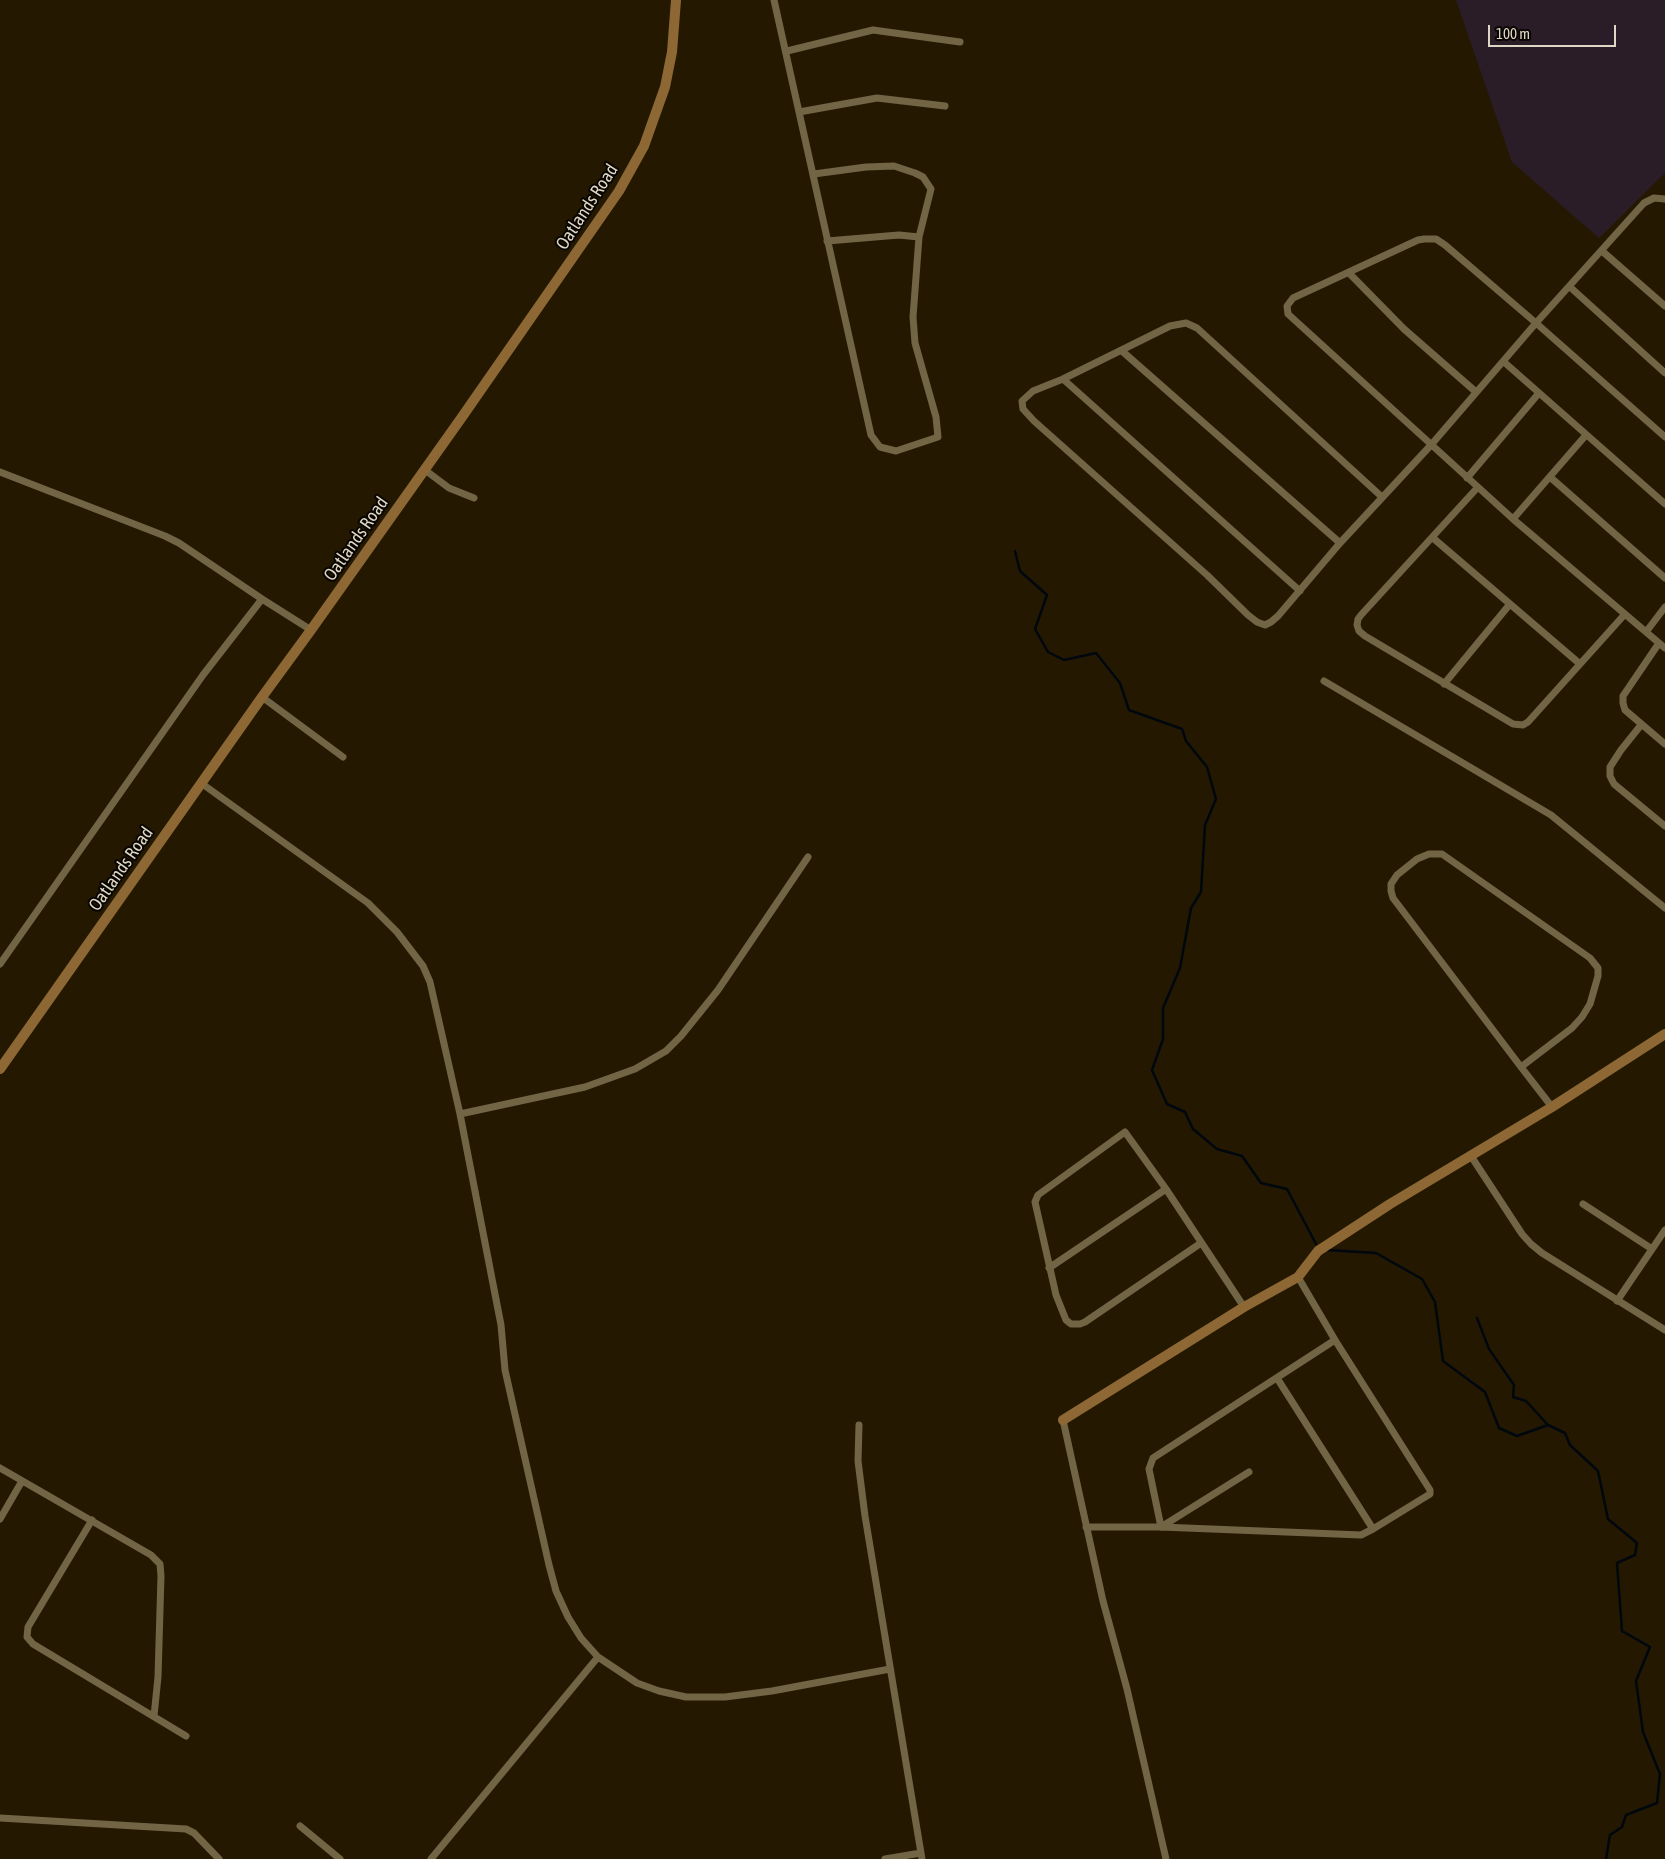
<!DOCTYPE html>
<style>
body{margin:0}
#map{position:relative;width:1665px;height:1859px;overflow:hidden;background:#241900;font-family:"Asap Condensed",sans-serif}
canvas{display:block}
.scale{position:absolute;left:1488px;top:25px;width:128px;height:22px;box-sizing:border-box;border:2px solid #ded7c6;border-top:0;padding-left:6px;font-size:15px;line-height:18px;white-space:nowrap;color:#ded7c6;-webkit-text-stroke:4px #090500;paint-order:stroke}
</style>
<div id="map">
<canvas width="1665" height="1859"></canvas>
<div class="scale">100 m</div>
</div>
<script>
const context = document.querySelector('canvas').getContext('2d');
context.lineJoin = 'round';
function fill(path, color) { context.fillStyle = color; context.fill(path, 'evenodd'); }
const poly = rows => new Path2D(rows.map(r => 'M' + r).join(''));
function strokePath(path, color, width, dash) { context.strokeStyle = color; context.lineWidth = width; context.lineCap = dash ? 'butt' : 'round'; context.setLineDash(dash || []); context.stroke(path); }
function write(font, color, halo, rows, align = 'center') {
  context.font = font + ' "Asap Condensed",sans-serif'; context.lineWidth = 4; context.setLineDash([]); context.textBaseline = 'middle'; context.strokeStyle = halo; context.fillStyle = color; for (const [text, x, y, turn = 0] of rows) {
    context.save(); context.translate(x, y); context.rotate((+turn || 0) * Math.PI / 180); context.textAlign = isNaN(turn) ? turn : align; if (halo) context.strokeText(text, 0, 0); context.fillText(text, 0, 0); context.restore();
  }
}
fill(poly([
 [1456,0,1665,0,1665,173,1599,238,1512,162]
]), '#2b1d28');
strokePath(poly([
 [1015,551,1020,571,1047,595,1035,629,1048,652,1064,660,1096,653,1120,683,1129,710,1182,729,1186,741,1207,767,1216,799,1205,825,1201,892,1191,908,1180,968,1163,1008,1163,1039,1152,1070,1167,1104,1185,1112,1193,1129,1217,1149,1242,1156,1261,1183,1287,1189,1316,1244],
 [1327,1250,1376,1253,1422,1279,1435,1302,1443,1361,1485,1392,1499,1428,1517,1436,1548,1425],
 [1477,1318,1489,1349,1514,1385,1513,1397,1526,1401,1548,1425,1565,1433,1570,1445,1598,1471,1608,1519,1637,1543,1635,1555,1617,1563,1622,1631,1650,1647,1636,1681,1643,1732,1660,1774,1657,1803,1626,1815,1622,1827,1610,1835,1606,1859]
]), '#00070e', 2.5);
strokePath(poly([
 [774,0,871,435,880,447,896,451,938,437,936,417,915,343,913,317,919,237,931,189,923,177,915,173,894,166,866,167,814,174],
 [787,51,873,30,960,42],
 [799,112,877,98,945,106],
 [827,241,899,235,919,237],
 [1602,251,1665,306],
 [1349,273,1404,329,1476,392],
 [1570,287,1665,373],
 [1122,351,1340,543],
 [1504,362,1665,504],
 [1063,379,1300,591],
 [1665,437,1536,323,1445,245,1436,239,1424,239,1418,240,1293,298,1287,306,1288,314,1513,519,1665,648],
 [425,470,449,488,474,498],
 [0,472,165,536,179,543,262,599,311,630],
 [1550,477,1665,578],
 [1467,478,1539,393],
 [1478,487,1361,615,1358,619,1357,625,1359,631,1365,636,1513,724,1523,725,1528,722,1625,614],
 [1382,497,1197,328,1186,323,1170,326,1063,379,1033,391,1022,401,1023,409,1034,421,1207,575,1248,615,1257,622,1265,625,1271,622,1278,616,1340,543,1431,445,1536,323,1644,203,1654,198,1665,199],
 [1513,519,1586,435],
 [1433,538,1580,664],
 [1646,632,1665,607],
 [1659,643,1623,696,1623,703,1625,710,1665,744],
 [1324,681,1551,815,1665,908],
 [1444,684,1510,604],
 [262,697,343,757],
 [1641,725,1621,750,1610,767,1610,776,1614,784,1665,826],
 [201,783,368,903,397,932,423,966,430,982,460,1114,501,1325,505,1370,549,1565,556,1591,568,1617,581,1638,598,1657,637,1683,659,1691,686,1697,725,1697,772,1691,890,1669],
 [0,964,203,675,262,599],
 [1521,1067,1572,1028,1582,1017,1590,1004,1598,976,1598,968,1590,958,1442,854,1429,854,1417,859,1397,875,1391,884,1391,891,1393,898,1521,1067,1552,1107],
 [460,1114,585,1087,635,1069,666,1051,681,1036,718,990,808,857],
 [1471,1156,1522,1234,1531,1244,1542,1253,1665,1330],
 [1583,1204,1652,1249],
 [1201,1243,1085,1322,1080,1324,1071,1324,1066,1320,1056,1295,1035,1202,1038,1195,1125,1132,1166,1189,1244,1307],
 [1049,1268,1166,1189],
 [1617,1301,1665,1230],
 [1277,1378,1373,1529],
 [1063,1420,1103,1601,1127,1689,1166,1859],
 [859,1425,858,1461,865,1516,922,1859],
 [0,1468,151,1555,160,1564,161,1576,158,1677,154,1716],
 [1249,1472,1161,1527,1149,1469,1153,1458,1335,1340],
 [0,1519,22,1481],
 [92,1520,28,1627,27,1637,33,1644,186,1736],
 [1086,1527,1161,1527,1361,1535,1373,1529,1430,1494,1430,1490,1335,1340,1298,1277],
 [0,1818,186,1829,194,1833,219,1859],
 [300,1826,340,1859],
 [431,1859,598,1657],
 [885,1859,921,1853]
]), '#726546', 7);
strokePath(poly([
 [0,1069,262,697,311,630,462,417,619,191,644,146,665,87,672,52,676,0],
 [1063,1420,1244,1307,1298,1277,1318,1251,1390,1204,1552,1107,1665,1034]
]), '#8e6834', 10);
write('18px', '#ded7c6', '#090500', [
 ["Oatlands Road",587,207,-57],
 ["Oatlands Road",356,539,-55],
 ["Oatlands Road",121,869,-55]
]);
</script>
